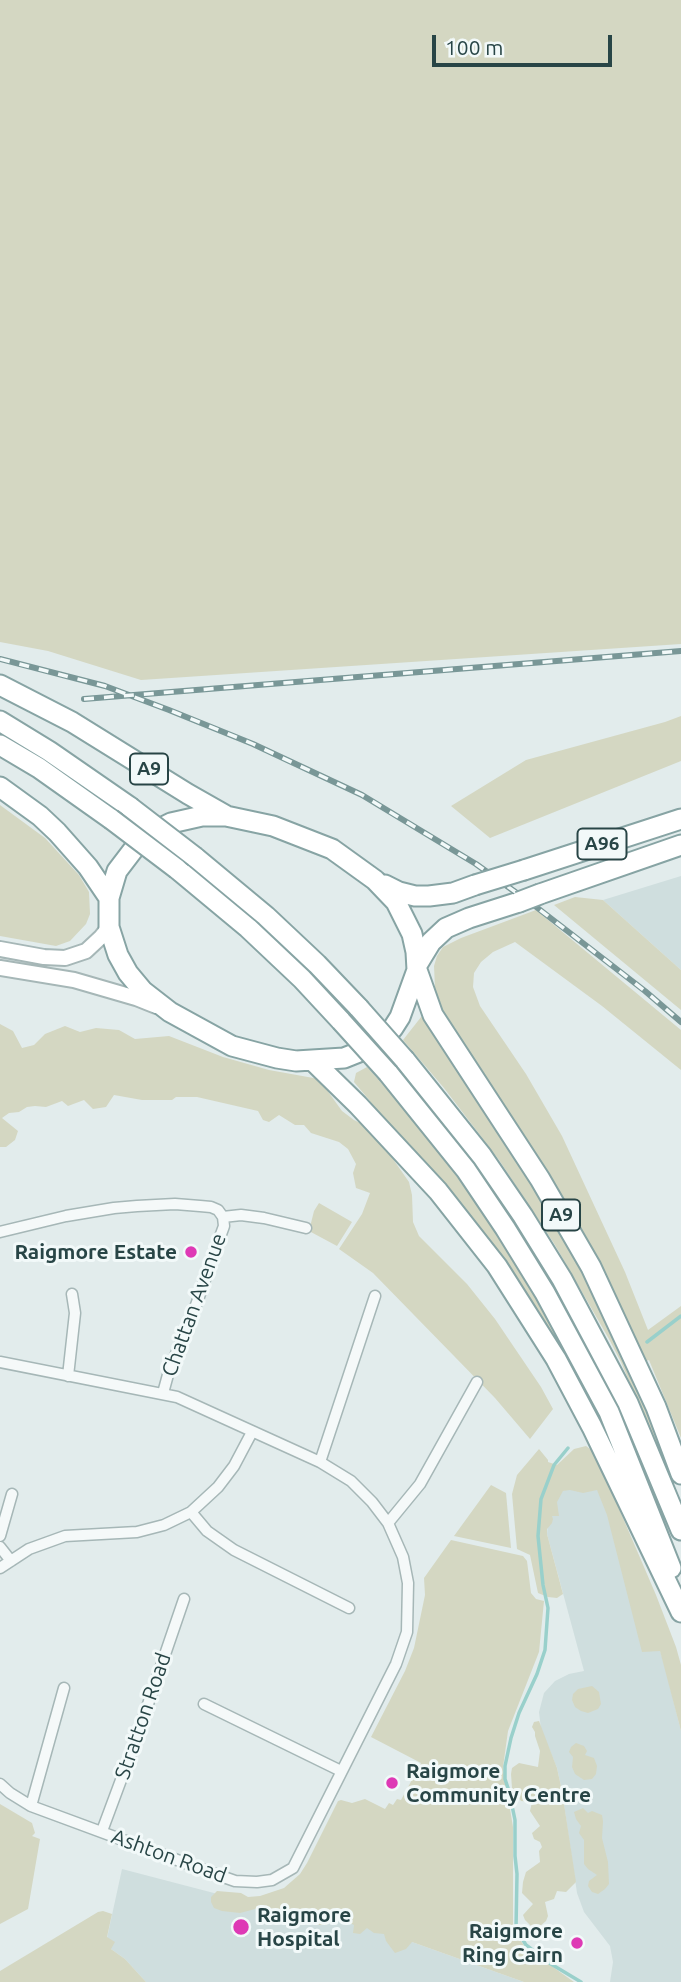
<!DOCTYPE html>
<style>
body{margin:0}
#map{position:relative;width:681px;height:1982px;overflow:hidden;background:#e2ecec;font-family:Ubuntu,sans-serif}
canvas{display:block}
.scale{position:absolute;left:432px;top:35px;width:180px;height:32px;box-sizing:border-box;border:4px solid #284546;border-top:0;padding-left:9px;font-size:21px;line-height:24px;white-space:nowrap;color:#284546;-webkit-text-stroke:5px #f2f9f9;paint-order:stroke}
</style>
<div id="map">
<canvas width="681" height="1982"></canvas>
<div class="scale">100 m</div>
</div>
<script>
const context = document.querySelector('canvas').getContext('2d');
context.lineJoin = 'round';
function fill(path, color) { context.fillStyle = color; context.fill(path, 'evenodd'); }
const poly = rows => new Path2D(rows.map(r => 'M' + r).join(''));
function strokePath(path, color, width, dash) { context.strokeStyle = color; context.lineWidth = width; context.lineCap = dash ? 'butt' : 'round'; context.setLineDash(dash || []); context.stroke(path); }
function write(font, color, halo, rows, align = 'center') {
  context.font = font + ' Ubuntu,sans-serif'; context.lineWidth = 6; context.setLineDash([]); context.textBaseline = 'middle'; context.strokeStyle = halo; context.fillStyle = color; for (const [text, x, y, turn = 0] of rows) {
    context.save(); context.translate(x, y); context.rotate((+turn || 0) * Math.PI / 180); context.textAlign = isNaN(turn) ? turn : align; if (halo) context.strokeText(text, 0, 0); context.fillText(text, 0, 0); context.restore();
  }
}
fill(poly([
 [681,876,681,970,603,900],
 [597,1470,609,1495,664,1663,681,1731,681,1982,610,1982,613,1962,610,1946,584,1912,577,1893,562,1791,557,1768,541,1729,539,1712,544,1693,555,1681,569,1674,584,1671,547,1534,550,1499],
 [122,1869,233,1898,342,1917,524,1982,146,1982,125,1959,111,1949,107,1938]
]), '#cfdede');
fill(poly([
 [0,0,681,0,681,644,141,680,48,651,0,642],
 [681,716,681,761,490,838,451,806,526,760,665,722],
 [0,805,45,838,79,875,89,892,90,914,86,924,70,941,56,946,0,936],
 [575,897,603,900,681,970,681,1010,554,905],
 [536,910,681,1030,681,1070,602,1006,515,942,493,952,481,962,474,973,473,987,480,1006,526,1074,562,1136,625,1272,648,1330,681,1306,681,1438,649,1360,644,1362,562,1199,508,1113,445,1016,435,988,434,966,437,956,443,947,461,938],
 [425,1012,555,1216,616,1329,670,1469,665,1467,621,1362,609,1339,555,1245,499,1160,444,1088,403,1040],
 [0,1024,13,1031,22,1048,34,1045,45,1034,65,1026,80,1032,96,1028,119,1030,135,1039,169,1036,223,1057,269,1070,319,1079,342,1111,354,1120,372,1129,409,1182,412,1195,413,1222,419,1236,467,1284,495,1319,541,1387,553,1409,530,1439,495,1398,373,1273,339,1249,362,1214,370,1193,356,1188,353,1173,356,1164,348,1149,339,1142,311,1133,304,1125,295,1125,279,1115,269,1122,263,1120,258,1111,197,1097,176,1097,172,1100,142,1100,114,1095,106,1107,93,1109,84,1100,68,1106,62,1101,46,1107,35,1106,27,1107,19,1112,9,1113,2,1118,18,1131,15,1140,6,1147,0,1147],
 [367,1067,400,1103,447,1162,507,1249,596,1401,620,1466,574,1374,367,1104,370,1101,354,1082,356,1073],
 [319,1203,352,1222,337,1246,309,1231,314,1211],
 [586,1446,593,1451,620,1511,656,1595,676,1647,681,1665,681,1731,660,1651,642,1652,607,1515,597,1490,583,1493,570,1490,563,1491,557,1502,559,1516,552,1516,553,1519,552,1523,547,1529,547,1534,563,1594,557,1598,548,1597,538,1593,530,1555,517,1549,512,1494,517,1475,539,1449,548,1460,548,1462,557,1465,574,1449],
 [491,1485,506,1493,511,1548,454,1536],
 [451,1540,523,1556,527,1561,531,1593,536,1599,544,1601,539,1652,508,1731,503,1767,513,1827,513,1929,525,1947,574,1982,524,1982,412,1942,406,1949,395,1953,386,1941,384,1934,374,1933,367,1928,360,1934,353,1933,354,1925,345,1921,333,1918,333,1921,326,1925,317,1925,284,1916,278,1911,259,1908,240,1913,222,1911,214,1908,211,1902,211,1897,217,1891,241,1893,248,1897,260,1896,284,1888,300,1874,307,1863,338,1801,341,1800,352,1803,365,1799,385,1809,389,1803,393,1805,397,1799,401,1800,421,1763,371,1737,405,1671,414,1648,425,1595,424,1578],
 [592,1686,599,1692,601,1704,598,1709,588,1713,581,1711,575,1707,572,1700,573,1694,578,1689],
 [539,1721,557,1768,562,1791,576,1882,566,1892,557,1891,554,1899,545,1902,548,1916,546,1921,539,1927,533,1928,525,1920,523,1915,533,1904,522,1893,523,1882,526,1872,540,1862,539,1851,542,1847,540,1842,534,1839,532,1833,540,1826,530,1811,532,1802,521,1801,512,1788,511,1774,512,1768,519,1763,538,1767,540,1751,535,1736,535,1732,532,1727,534,1722],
 [576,1743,584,1746,587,1751,585,1755,594,1758,597,1766,596,1774,592,1779,584,1780,575,1774,572,1767,573,1757,569,1752,571,1747],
 [0,1804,32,1823,35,1833,32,1836,40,1839,28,1909,0,1924],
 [583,1808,588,1813,592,1811,602,1815,603,1821,602,1838,608,1862,609,1884,605,1889,598,1894,592,1892,588,1886,589,1881,597,1875,588,1869,584,1864,584,1840,579,1833,581,1826,576,1819,574,1812],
 [103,1911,112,1914,107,1937,115,1942,111,1949,125,1959,146,1982,0,1982,0,1971,98,1912]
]), '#d4d7c2');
strokePath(poly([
 [647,1342,681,1316],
 [568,1448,554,1465,541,1499,538,1536,543,1585,548,1608,545,1650,537,1674,519,1713,511,1738,505,1766,505,1779,509,1791,515,1820,515,1856,517,1874,516,1929,526,1945,551,1964,581,1982]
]), '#99d0cb', 3.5);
const street = poly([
 [223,1217,241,1215,264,1218,306,1228],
 [0,1232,66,1216,114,1208,137,1206,175,1204,200,1206,211,1207,218,1210,223,1217],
 [0,1362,177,1397,320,1462,351,1481,372,1502,388,1523,403,1557,408,1583,407,1632,396,1664,293,1868,272,1880,257,1882,235,1881,215,1874,31,1806,10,1793,0,1784],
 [68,1376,75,1313,72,1294],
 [163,1393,169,1371,195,1308,220,1237,224,1226,223,1217],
 [320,1462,375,1296],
 [191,1512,207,1531,234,1550,349,1608],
 [388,1523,420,1484,477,1382],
 [0,1536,12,1494],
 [0,1547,11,1561],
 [0,1568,29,1549,65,1536,137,1532,164,1525,191,1512,218,1487,234,1466,252,1432],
 [204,1704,341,1771],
 [31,1806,64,1688],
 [102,1831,134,1745,184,1599]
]);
const secondary = poly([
 [0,949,44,957,65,958,86,951,101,937,109,927],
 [0,968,74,980,136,998,156,1006]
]);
const highway = poly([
 [0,685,72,722,188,794,225,815],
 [0,721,49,751,130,807],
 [0,745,39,768,111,819],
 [0,787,40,816,57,832,88,867,109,898],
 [202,816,226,816,273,826,332,849,375,880,396,902,412,934,416,952,417,970,400,1017,393,1028,380,1041,369,1048,344,1058,296,1061,277,1058,232,1046,170,1012,143,991,128,973,118,955,109,927,109,898,117,871,133,850,151,833,171,823,202,816],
 [195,857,266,916,317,964,359,1008],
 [177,869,248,928,302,979,341,1021],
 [524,870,681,819],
 [385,885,399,892,415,896,429,896,453,893,475,885],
 [540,894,681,845],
 [417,965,431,942,446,928,469,918,519,902],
 [417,970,433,1015,540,1179,591,1267,656,1407,681,1474],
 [312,1060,358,1105,438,1191,497,1266,556,1359,592,1427,681,1612],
 [405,1060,482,1156,523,1216,562,1279,628,1403,681,1530],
 [388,1073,466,1170,505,1228,545,1293,609,1412,671,1568]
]);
strokePath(street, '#a6b7b7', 13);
strokePath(secondary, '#a6b7b7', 18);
strokePath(highway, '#87a4a4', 23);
strokePath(street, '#f5f9f9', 10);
strokePath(secondary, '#fff', 14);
strokePath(highway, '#fff', 19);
const rail = poly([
 [0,659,105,686,169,710,253,744,362,795,476,864,535,906,645,991,681,1022],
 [84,699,681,651]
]);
strokePath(rail, '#799797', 6);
strokePath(rail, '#f2f9f9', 3.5, [10]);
const highwayBridge = poly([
 [130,807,195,857],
 [111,819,177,869],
 [475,885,524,870],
 [519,902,540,894],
 [359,1008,405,1060],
 [341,1021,388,1073]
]);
strokePath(highwayBridge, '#87a4a4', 23, []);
strokePath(highwayBridge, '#fff', 19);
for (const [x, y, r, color] of [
 [191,1252,7,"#de39b5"],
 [392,1783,7,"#de39b5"],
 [241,1927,9,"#de39b5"],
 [577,1943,7,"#de39b5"]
]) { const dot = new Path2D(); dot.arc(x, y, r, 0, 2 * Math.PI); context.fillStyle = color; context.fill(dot); strokePath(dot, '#f2f9f9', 2.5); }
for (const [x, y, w] of [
 [149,769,38],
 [602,844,49],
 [561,1215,38]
]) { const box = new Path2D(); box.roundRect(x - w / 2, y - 15.5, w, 31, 5); context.fillStyle = '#f2f9f9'; context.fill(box); strokePath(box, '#284546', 2); }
write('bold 19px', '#284546', null, [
 ["A9",149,769],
 ["A96",602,844],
 ["A9",561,1215]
]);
write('bold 21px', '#284546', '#f2f9f9', [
 ["Raigmore Estate",177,1252],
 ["Raigmore",406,1771,"left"],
 ["Community Centre",406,1795,"left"],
 ["Raigmore",257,1915,"left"],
 ["Hospital",257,1939,"left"],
 ["Raigmore",563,1931],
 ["Ring Cairn",563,1955]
], 'right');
write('21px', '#284546', '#f2f9f9', [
 ["Chattan Avenue",194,1305,-70],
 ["Stratton Road",143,1716,-71],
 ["Ashton Road",169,1856,20]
]);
</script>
